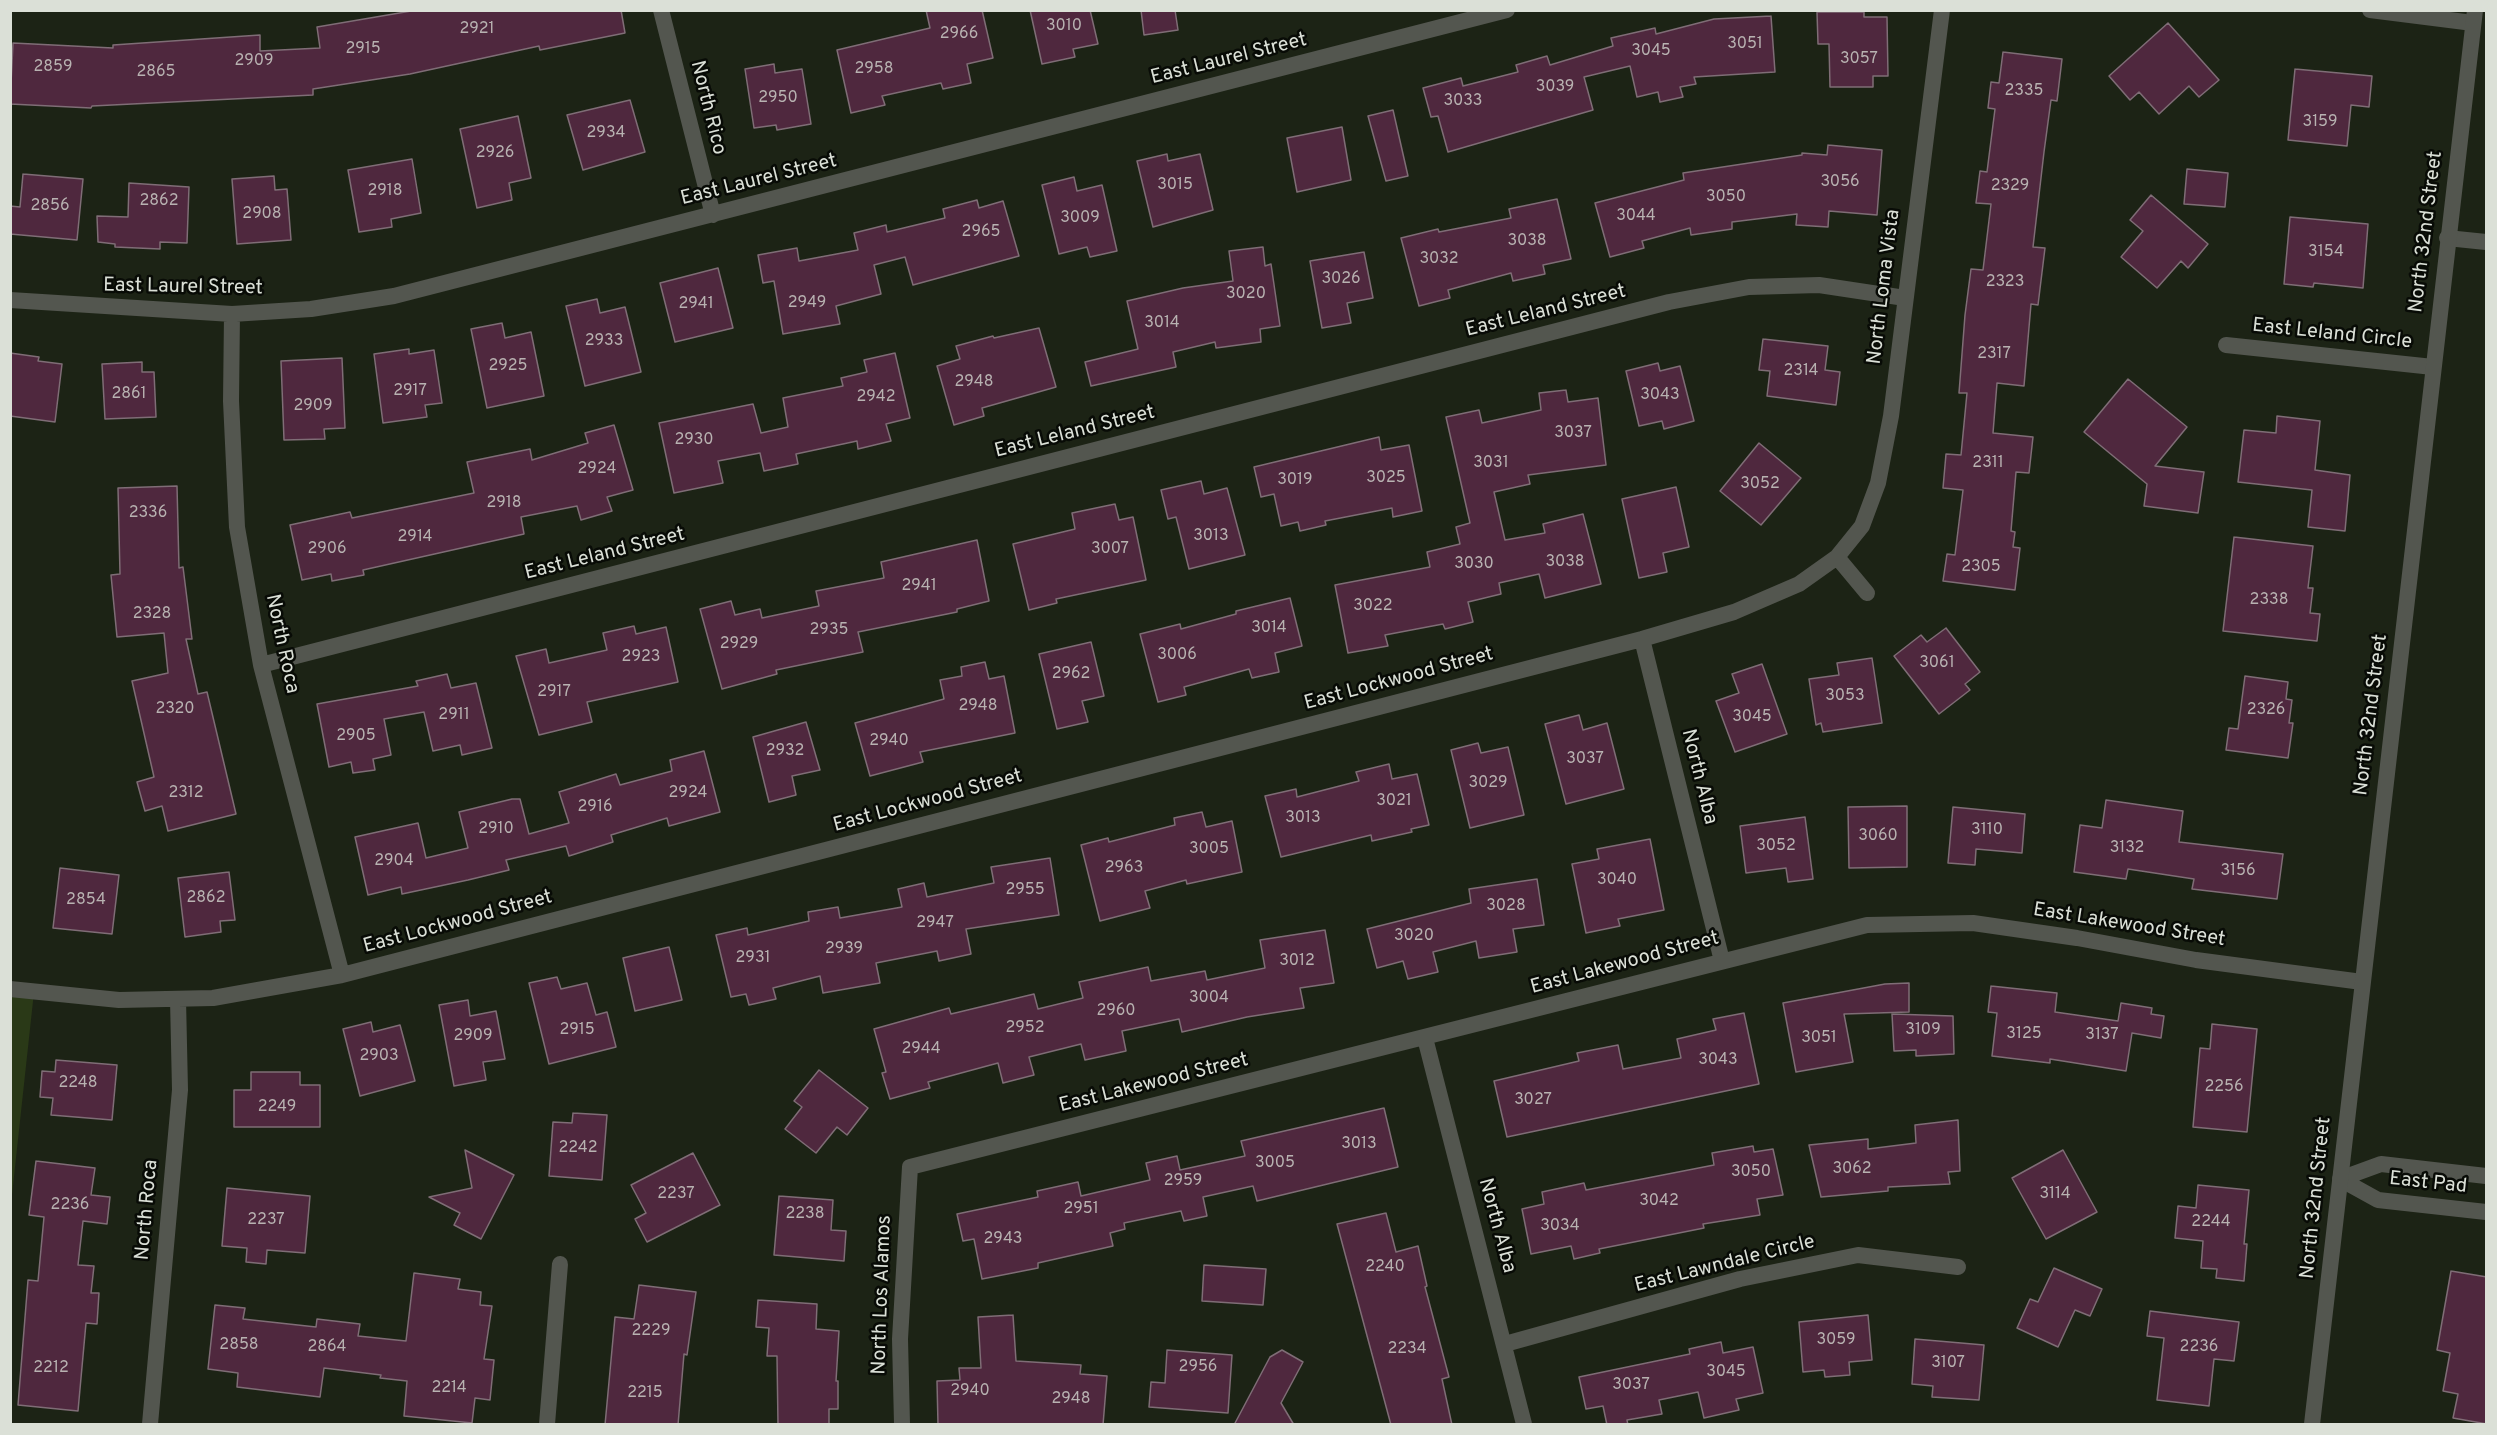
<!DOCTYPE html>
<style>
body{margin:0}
#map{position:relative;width:2497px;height:1435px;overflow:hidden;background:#1c2315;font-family:Overpass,sans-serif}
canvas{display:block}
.frame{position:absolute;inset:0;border:12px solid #dbe0d7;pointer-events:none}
</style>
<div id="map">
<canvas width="2497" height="1435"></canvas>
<div class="frame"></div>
</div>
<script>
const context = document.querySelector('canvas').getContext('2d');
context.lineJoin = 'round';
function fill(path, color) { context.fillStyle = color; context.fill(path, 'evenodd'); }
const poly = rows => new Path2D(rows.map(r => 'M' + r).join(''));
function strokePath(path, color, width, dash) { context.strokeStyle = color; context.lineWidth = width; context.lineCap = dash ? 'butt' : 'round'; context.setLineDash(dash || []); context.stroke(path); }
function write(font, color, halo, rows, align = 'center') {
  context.font = font + ' Overpass,sans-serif'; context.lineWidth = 5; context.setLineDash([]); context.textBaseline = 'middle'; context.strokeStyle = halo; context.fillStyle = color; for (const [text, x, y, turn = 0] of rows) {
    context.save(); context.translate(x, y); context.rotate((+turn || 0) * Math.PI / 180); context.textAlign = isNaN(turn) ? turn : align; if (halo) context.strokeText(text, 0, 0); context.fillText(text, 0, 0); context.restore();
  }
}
fill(poly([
 [11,989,34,992,11,1204]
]), '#2a3917');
const building = poly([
 [417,10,621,10,625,33,540,50,539,46,410,74,313,89,313,95,92,106,91,108,10,104,13,43,113,48,113,45,260,35,260,51,320,48,317,27,417,10],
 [926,10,982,10,993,58,967,64,971,83,943,89,941,83,882,96,885,105,851,113,837,50,930,28,926,10],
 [1030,10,1090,10,1098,44,1073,49,1075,57,1042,64,1030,10],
 [1141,10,1175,10,1178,30,1144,35,1141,10],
 [1817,12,1864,12,1864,17,1887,17,1888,76,1873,76,1873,87,1830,87,1829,44,1818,44,1817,12],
 [1771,16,1775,72,1694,77,1696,84,1680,87,1683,97,1660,102,1658,92,1637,97,1630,66,1584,77,1593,110,1448,152,1438,116,1431,117,1423,88,1461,78,1463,86,1518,72,1516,65,1547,56,1550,65,1613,46,1611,38,1655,28,1656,34,1714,19,1771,16],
 [2168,23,2219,80,2199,97,2189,86,2159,114,2139,92,2130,100,2109,76,2168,23],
 [2003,52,2062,59,2057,101,2051,100,2044,152,2033,247,2045,248,2038,305,2031,304,2024,386,1997,383,1993,433,2033,437,2029,473,2016,472,2011,531,2015,532,2013,547,2020,548,2015,590,1943,581,1947,554,1955,555,1963,490,1943,488,1946,454,1961,455,1967,393,1959,393,1965,315,1971,269,1983,270,1991,204,1976,203,1980,171,1987,172,1995,109,1988,108,1991,82,1999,83,2003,52],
 [774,64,775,73,802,69,811,124,777,130,776,125,754,128,745,69,774,64],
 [2295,69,2372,76,2369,107,2351,105,2347,146,2288,140,2295,69],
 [630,100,645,152,583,170,567,115,630,100],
 [1393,110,1408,176,1386,181,1368,116,1393,110],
 [518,116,531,178,509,183,512,200,477,208,460,129,518,116],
 [1342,127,1351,180,1297,192,1287,138,1342,127],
 [1828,145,1882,150,1877,215,1829,211,1828,227,1796,225,1797,214,1732,222,1732,229,1691,235,1690,228,1642,241,1644,248,1610,257,1595,203,1684,180,1683,173,1802,155,1802,153,1827,155,1828,145],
 [1167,154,1168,161,1200,154,1213,210,1153,227,1137,161,1167,154],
 [412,159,421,213,391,219,392,227,359,232,348,170,412,159],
 [2187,169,2228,173,2225,207,2184,204,2187,169],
 [23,174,83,179,77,240,10,234,10,206,20,207,23,174],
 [274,176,275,190,287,189,291,240,237,244,232,179,274,176],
 [1074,177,1077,191,1102,185,1117,251,1090,257,1087,247,1059,254,1042,185,1074,177],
 [129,183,189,187,187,243,160,242,160,249,115,247,115,244,98,242,97,216,128,217,129,183],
 [2151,195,2208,244,2188,268,2181,261,2157,288,2121,257,2143,231,2130,220,2151,195],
 [1557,199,1571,259,1543,265,1545,274,1513,281,1511,273,1448,290,1450,298,1419,306,1401,238,1438,229,1439,232,1511,218,1509,209,1557,199],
 [977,200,979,208,1003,201,1019,256,913,285,905,257,874,265,881,294,836,306,840,324,783,334,774,281,763,283,758,255,797,248,799,261,858,250,854,233,886,225,887,232,945,218,943,209,977,200],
 [2290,217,2368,224,2363,288,2314,283,2313,287,2284,284,2290,217],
 [1263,247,1265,266,1271,264,1280,326,1260,329,1261,342,1216,348,1215,342,1173,352,1176,367,1091,386,1085,362,1138,349,1127,301,1183,288,1233,281,1229,251,1263,247],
 [1364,252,1373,298,1347,303,1351,323,1322,328,1310,261,1364,252],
 [718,268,733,328,675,342,660,283,718,268],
 [597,299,600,313,625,307,641,372,585,386,566,306,597,299],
 [502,323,505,338,531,332,544,396,487,408,471,329,502,323],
 [1039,328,1056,387,982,408,984,416,954,425,937,366,960,359,956,346,993,336,994,338,1039,328],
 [1763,339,1828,346,1825,370,1840,372,1836,405,1767,396,1770,371,1759,370,1763,339],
 [409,349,409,354,434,350,442,403,425,405,427,417,383,423,374,354,409,349],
 [10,353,39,357,38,361,62,364,55,422,10,416,10,353],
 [895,353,910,418,886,424,891,441,858,449,857,441,796,454,798,464,764,471,760,453,718,461,723,483,674,493,659,423,753,404,761,433,788,427,783,398,843,386,841,378,867,372,864,360,895,353],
 [342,358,345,428,324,429,325,439,284,440,281,361,342,358],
 [142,362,142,372,154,372,156,417,105,419,102,364,142,362],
 [1658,363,1660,371,1680,366,1694,421,1664,429,1662,421,1639,426,1626,371,1658,363],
 [2128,379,2187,427,2155,466,2204,472,2198,513,2144,506,2147,484,2084,432,2128,379],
 [1566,390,1568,402,1598,398,1606,465,1528,475,1530,484,1494,492,1505,540,1545,533,1543,524,1583,514,1601,584,1545,598,1539,574,1499,583,1501,594,1468,602,1473,622,1445,629,1443,624,1385,635,1388,646,1348,653,1335,585,1430,567,1427,552,1460,544,1456,527,1470,523,1446,417,1479,410,1482,423,1541,410,1539,393,1566,390],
 [2277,416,2320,421,2315,470,2350,475,2345,531,2308,527,2312,490,2238,482,2244,430,2276,433,2277,416],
 [614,425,633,490,607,497,612,511,581,520,577,506,521,517,524,534,363,570,364,575,332,581,331,574,302,580,290,525,350,512,352,518,474,493,467,462,530,449,532,460,588,443,585,433,614,425],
 [1379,437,1381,450,1409,445,1422,511,1393,517,1392,508,1325,521,1326,525,1300,531,1298,522,1281,526,1274,494,1261,497,1254,467,1379,437],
 [1759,443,1801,478,1761,525,1720,491,1759,443],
 [1201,481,1204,494,1227,488,1245,555,1189,569,1176,517,1168,519,1161,490,1201,481],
 [177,486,179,568,183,567,192,639,186,639,198,694,207,692,236,814,168,831,162,806,145,811,137,782,154,777,132,681,168,673,164,633,117,637,111,575,120,574,118,488,177,486],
 [1676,487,1689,547,1663,553,1667,572,1639,578,1622,499,1676,487],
 [1115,504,1119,520,1133,517,1146,580,1056,599,1057,603,1029,610,1013,544,1075,529,1072,513,1115,504],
 [2234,537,2313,546,2308,588,2313,588,2310,613,2320,614,2317,641,2223,631,2234,537],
 [977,540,989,601,957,609,957,612,858,632,863,652,776,670,777,674,722,689,700,609,731,601,735,615,760,609,762,618,819,606,816,591,884,578,881,562,977,540],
 [1290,598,1302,646,1275,653,1279,672,1252,678,1249,669,1184,687,1186,695,1158,702,1140,634,1180,624,1181,629,1236,614,1236,611,1290,598],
 [634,626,636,634,666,627,678,682,587,702,592,722,539,735,516,656,546,649,549,663,607,650,603,633,634,626],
 [1946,628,1980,672,1965,684,1970,690,1939,714,1894,656,1921,635,1927,642,1946,628],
 [1091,642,1104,696,1082,701,1088,722,1057,729,1039,654,1091,642],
 [1872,658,1882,723,1823,732,1821,723,1816,725,1809,679,1839,675,1837,663,1872,658],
 [985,662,989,679,1004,676,1015,733,920,752,923,762,870,776,855,723,944,699,940,680,962,676,961,667,985,662],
 [1762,664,1787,734,1735,752,1716,701,1739,693,1732,674,1762,664],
 [447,674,451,688,476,683,492,748,462,755,460,745,433,751,424,712,384,719,391,755,373,759,375,770,353,773,351,762,329,767,317,704,418,686,416,681,447,674],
 [2245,676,2288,682,2286,699,2292,700,2289,723,2293,723,2288,758,2226,750,2229,728,2238,729,2245,676],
 [1579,715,1583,730,1607,723,1624,789,1566,804,1545,724,1579,715],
 [806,722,820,770,792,776,796,795,769,802,753,737,806,722],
 [1478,743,1481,753,1508,747,1524,815,1470,828,1451,750,1478,743],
 [704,751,720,812,669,826,667,818,611,835,613,842,569,856,566,846,506,860,509,870,468,880,402,894,401,887,368,895,355,837,418,823,426,858,468,848,459,812,512,799,520,799,529,834,569,823,559,792,616,774,620,785,672,771,670,760,704,751],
 [1389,764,1392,779,1417,774,1429,825,1411,829,1412,832,1372,841,1371,835,1281,857,1265,796,1296,789,1297,797,1359,781,1356,772,1389,764],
 [2106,800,2183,811,2179,842,2283,854,2277,899,2192,889,2194,879,2128,869,2126,879,2074,872,2080,825,2102,828,2106,800],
 [1907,806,1907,867,1849,868,1848,807,1907,806],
 [1953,807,2025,814,2022,853,1976,849,1975,865,1948,863,1953,807],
 [1202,812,1206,827,1232,821,1242,872,1187,884,1186,880,1145,891,1150,908,1100,921,1081,845,1108,838,1109,842,1175,825,1174,818,1202,812],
 [1805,817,1813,879,1788,882,1786,868,1746,873,1740,826,1805,817],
 [1650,839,1664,910,1618,919,1620,926,1586,933,1572,864,1599,859,1597,849,1650,839],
 [1050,858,1059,915,966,929,971,954,939,961,937,951,876,963,880,983,823,993,820,976,773,988,776,999,749,1005,746,994,731,997,716,935,747,928,748,935,809,921,808,912,838,907,840,918,902,907,898,889,924,883,927,897,994,883,991,867,1050,858],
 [60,868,119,875,112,934,53,928,60,868],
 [229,872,235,920,220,921,221,932,185,937,178,878,229,872],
 [1537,879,1544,925,1513,929,1517,952,1479,958,1476,941,1433,952,1438,972,1408,979,1403,961,1377,968,1367,929,1471,903,1469,889,1537,879],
 [1325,930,1334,983,1300,988,1304,1008,1247,1017,1182,1032,1179,1019,1122,1031,1126,1051,1085,1060,1081,1044,1029,1057,1034,1075,1003,1083,998,1063,928,1082,930,1088,890,1099,882,1073,886,1072,874,1029,949,1008,951,1014,1034,994,1038,1009,1083,998,1079,982,1148,967,1151,981,1205,971,1207,980,1265,968,1260,940,1325,930],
 [669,947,682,1000,635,1011,623,958,669,947],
 [557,977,561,989,587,983,596,1015,607,1012,616,1047,549,1064,529,983,557,977],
 [1909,983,1909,1012,1844,1014,1853,1062,1796,1072,1783,1003,1885,984,1909,983],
 [1991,986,2057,993,2055,1012,2118,1021,2121,1003,2152,1008,2151,1014,2164,1016,2161,1038,2132,1033,2126,1071,2050,1059,2050,1063,1992,1056,1997,1013,1988,1012,1991,986],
 [468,1000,470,1016,496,1011,505,1059,483,1062,486,1080,454,1086,439,1005,468,1000],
 [1744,1013,1759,1084,1507,1137,1494,1081,1579,1061,1577,1053,1618,1045,1623,1069,1681,1058,1677,1039,1716,1030,1713,1019,1744,1013],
 [1892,1014,1953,1016,1954,1054,1916,1056,1916,1050,1894,1051,1892,1014],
 [371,1022,373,1032,400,1025,415,1081,360,1096,343,1029,371,1022],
 [2212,1024,2257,1029,2247,1132,2193,1127,2200,1048,2210,1049,2212,1024],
 [56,1060,117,1065,112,1120,51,1115,53,1098,40,1097,42,1071,55,1072,56,1060],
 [819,1070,868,1108,847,1135,837,1127,816,1153,785,1129,802,1107,794,1101,819,1070],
 [251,1072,300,1072,300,1085,320,1085,320,1127,234,1127,234,1090,251,1090,251,1072],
 [1384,1108,1398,1167,1257,1201,1253,1186,1203,1197,1207,1216,1184,1221,1181,1211,1124,1223,1125,1229,1110,1233,1113,1246,1038,1263,1038,1268,982,1279,974,1239,963,1241,957,1214,1038,1197,1037,1191,1078,1182,1081,1196,1150,1180,1146,1163,1177,1156,1180,1170,1245,1156,1241,1141,1384,1108],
 [573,1113,607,1115,602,1180,549,1176,553,1122,572,1123,573,1113],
 [1958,1120,1960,1171,1948,1172,1950,1184,1888,1187,1888,1191,1821,1197,1809,1145,1868,1139,1868,1149,1916,1143,1915,1125,1958,1120],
 [1753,1146,1754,1152,1773,1149,1783,1195,1757,1199,1760,1215,1703,1224,1704,1228,1599,1249,1600,1253,1574,1259,1571,1246,1531,1254,1522,1209,1544,1204,1542,1192,1584,1183,1586,1190,1714,1165,1712,1153,1753,1146],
 [465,1150,514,1175,481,1239,454,1225,460,1213,429,1197,472,1188,465,1150],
 [2063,1150,2097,1212,2046,1239,2012,1178,2063,1150],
 [693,1153,720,1205,647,1242,635,1219,646,1213,631,1185,693,1153],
 [36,1161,95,1168,91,1195,110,1197,107,1224,83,1221,78,1265,94,1266,91,1293,99,1293,97,1324,86,1323,78,1411,18,1405,28,1280,38,1281,44,1217,29,1215,36,1161],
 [2198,1185,2249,1190,2244,1244,2247,1244,2244,1281,2216,1278,2217,1269,2201,1268,2203,1241,2175,1238,2178,1206,2196,1208,2198,1185],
 [227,1188,310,1196,305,1253,267,1250,266,1264,246,1262,247,1248,222,1246,227,1188],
 [779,1196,833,1200,831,1230,846,1231,844,1261,774,1255,779,1196],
 [1386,1213,1396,1252,1418,1246,1427,1286,1425,1287,1449,1377,1442,1379,1452,1425,1391,1425,1337,1224,1386,1213],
 [1204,1265,1266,1269,1263,1305,1202,1301,1204,1265],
 [2054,1268,2102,1289,2090,1316,2075,1310,2058,1347,2017,1328,2030,1299,2038,1302,2054,1268],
 [2451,1271,2487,1277,2487,1424,2453,1418,2458,1394,2443,1391,2450,1353,2437,1350,2451,1271],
 [414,1273,460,1279,458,1289,481,1292,480,1305,492,1306,484,1359,494,1360,490,1400,475,1398,472,1423,404,1416,407,1381,380,1378,381,1375,324,1368,320,1397,237,1387,238,1373,208,1369,215,1305,245,1308,243,1319,316,1327,317,1319,360,1324,358,1336,406,1341,414,1273],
 [639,1285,696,1292,687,1355,684,1354,678,1425,605,1425,615,1317,634,1319,639,1285],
 [758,1300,817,1304,816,1329,839,1331,836,1381,838,1381,838,1409,829,1409,829,1425,778,1425,777,1356,767,1356,769,1328,756,1327,758,1300],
 [2150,1311,2239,1322,2234,1361,2214,1359,2209,1406,2157,1400,2164,1338,2147,1336,2150,1311],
 [1013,1315,1016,1361,1081,1365,1080,1374,1107,1376,1103,1425,938,1425,937,1381,960,1380,959,1368,981,1368,978,1317,1013,1315],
 [1868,1315,1872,1360,1849,1362,1850,1375,1825,1377,1824,1370,1803,1372,1799,1322,1868,1315],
 [1915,1339,1984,1345,1979,1400,1932,1397,1933,1386,1912,1384,1915,1339],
 [1721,1342,1723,1353,1753,1347,1763,1393,1736,1399,1739,1410,1704,1418,1698,1392,1659,1400,1662,1414,1627,1420,1628,1425,1607,1425,1603,1406,1586,1409,1579,1377,1690,1354,1689,1349,1721,1342],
 [1167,1350,1232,1355,1228,1413,1149,1407,1151,1382,1165,1383,1167,1350],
 [1282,1350,1303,1362,1281,1403,1294,1425,1234,1425,1270,1357,1282,1350]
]);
fill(building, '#4f283e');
strokePath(building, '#7f6d76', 1.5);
strokePath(poly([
 [661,10,713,215],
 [2370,10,2473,23],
 [2447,238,2486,242],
 [10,300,232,314,311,309,394,296,1507,10],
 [232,314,231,401,237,527,261,665,342,975],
 [2226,345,2433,367],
 [1837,557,1867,593],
 [1642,639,1722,961],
 [261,665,1669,302,1749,287,1819,285,1905,298],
 [10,989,119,1000,213,998,342,975,1642,639,1734,612,1799,584,1837,557,1862,526,1878,483,1891,416,1942,10],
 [1425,1038,1524,1424],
 [2340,1179,2378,1200,2486,1212],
 [2340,1179,2381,1164,2486,1176],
 [1505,1344,1740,1279,1858,1255,1958,1267],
 [150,1424,180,1090,178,999],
 [547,1424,560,1264],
 [902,1424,900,1339,910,1167,1867,925,1973,923,2077,938,2196,960,2362,982]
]), '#53564f', 16);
strokePath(poly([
 [2312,1424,2475,10]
]), '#53564f', 16);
write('16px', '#b8b2b1', null, [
 ["3010",1064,27],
 ["2921",477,30],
 ["2966",959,35],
 ["3051",1745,45],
 ["2915",363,50],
 ["3045",1651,52],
 ["3057",1859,60],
 ["2909",254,62],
 ["2859",53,68],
 ["2958",874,70],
 ["2865",156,73],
 ["3039",1555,88],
 ["2335",2024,92],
 ["2950",778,99],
 ["3033",1463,102],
 ["3159",2320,123],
 ["2934",606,134],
 ["2926",495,154],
 ["3056",1840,183],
 ["3015",1175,186],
 ["2329",2010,187],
 ["2918",385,192],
 ["3050",1726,198],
 ["2862",159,202],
 ["2856",50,207],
 ["2908",262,215],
 ["3044",1636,217],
 ["3009",1080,219],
 ["2965",981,233],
 ["3038",1527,242],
 ["3154",2326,253],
 ["3032",1439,260],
 ["3026",1341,280],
 ["2323",2005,283],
 ["3020",1246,295],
 ["2949",807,304],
 ["2941",696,305],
 ["3014",1162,324],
 ["2933",604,342],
 ["2317",1994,355],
 ["2925",508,367],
 ["2314",1801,372],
 ["2948",974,383],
 ["2917",410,392],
 ["2861",129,395],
 ["3043",1660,396],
 ["2942",876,398],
 ["2909",313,407],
 ["3037",1573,434],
 ["2930",694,441],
 ["3031",1491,464],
 ["2311",1988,464],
 ["2924",597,470],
 ["3025",1386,479],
 ["3019",1295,481],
 ["3052",1760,485],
 ["2918",504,504],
 ["2336",148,514],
 ["3013",1211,537],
 ["2914",415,538],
 ["2906",327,550],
 ["3007",1110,550],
 ["3038",1565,563],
 ["3030",1474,565],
 ["2305",1981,568],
 ["2941",919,587],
 ["2338",2269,601],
 ["3022",1373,607],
 ["2328",152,615],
 ["3014",1269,629],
 ["2935",829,631],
 ["2929",739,645],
 ["3006",1177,656],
 ["2923",641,658],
 ["3061",1937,664],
 ["2962",1071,675],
 ["2917",554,693],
 ["3053",1845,697],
 ["2948",978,707],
 ["2320",175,710],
 ["2326",2266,711],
 ["2911",454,716],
 ["3045",1752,718],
 ["2905",356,737],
 ["2940",889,742],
 ["2932",785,752],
 ["3037",1585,760],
 ["3029",1488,784],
 ["2312",186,794],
 ["2924",688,794],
 ["3021",1394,802],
 ["2916",595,808],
 ["3013",1303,819],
 ["2910",496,830],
 ["3110",1987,831],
 ["3060",1878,837],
 ["3052",1776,847],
 ["3132",2127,849],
 ["3005",1209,850],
 ["2904",394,862],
 ["2963",1124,869],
 ["3156",2238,872],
 ["3040",1617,881],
 ["2955",1025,891],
 ["2862",206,899],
 ["2854",86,901],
 ["3028",1506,907],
 ["2947",935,924],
 ["3020",1414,937],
 ["2939",844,950],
 ["2931",753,959],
 ["3012",1297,962],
 ["3004",1209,999],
 ["2960",1116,1012],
 ["2952",1025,1029],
 ["2915",577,1031],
 ["3109",1923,1031],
 ["3125",2024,1035],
 ["3137",2102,1036],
 ["2909",473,1037],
 ["3051",1819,1039],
 ["2944",921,1050],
 ["2903",379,1057],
 ["3043",1718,1061],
 ["2248",78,1084],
 ["2256",2224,1088],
 ["3027",1533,1101],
 ["2249",277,1108],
 ["3013",1359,1145],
 ["2242",578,1149],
 ["3005",1275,1164],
 ["3062",1852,1170],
 ["3050",1751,1173],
 ["2959",1183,1182],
 ["2237",676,1195],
 ["3114",2055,1195],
 ["3042",1659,1202],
 ["2236",70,1206],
 ["2951",1081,1210],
 ["2238",805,1215],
 ["2237",266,1221],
 ["2244",2211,1223],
 ["3034",1560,1227],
 ["2943",1003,1240],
 ["2240",1385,1268],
 ["2229",651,1332],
 ["3059",1836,1341],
 ["2858",239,1346],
 ["2864",327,1348],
 ["2236",2199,1348],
 ["2234",1407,1350],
 ["3107",1948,1364],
 ["2956",1198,1368],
 ["2212",51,1369],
 ["3045",1726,1373],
 ["3037",1631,1386],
 ["2214",449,1389],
 ["2940",970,1392],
 ["2215",645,1394],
 ["2948",1071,1400]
]);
write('20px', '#dbe0d7', '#080b06', [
 ["East Laurel Street",1229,60,-14],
 ["North Rico",707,108,76],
 ["East Laurel Street",759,181,-14],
 ["North 32nd Street",2427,232,-83],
 ["North Loma Vista",1885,287,-83],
 ["East Laurel Street",183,288,1],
 ["East Leland Street",1546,312,-14],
 ["East Leland Circle",2332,335,6],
 ["East Leland Street",1075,433,-14],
 ["East Leland Street",605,555,-14],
 ["North Roca",281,644,78],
 ["East Lockwood Street",1399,680,-15],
 ["North 32nd Street",2372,715,-83],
 ["North Alba",1698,777,76],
 ["East Lockwood Street",928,802,-15],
 ["East Lockwood Street",458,923,-15],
 ["East Lakewood Street",2129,926,9],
 ["East Lakewood Street",1625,964,-15],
 ["East Lakewood Street",1154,1084,-14],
 ["East Pad",2428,1184,6],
 ["North 32nd Street",2317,1198,-84],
 ["North Roca",148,1210,-85],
 ["North Alba",1496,1226,75],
 ["East Lawndale Circle",1725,1265,-14],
 ["North Los Alamos",883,1295,-88]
]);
</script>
